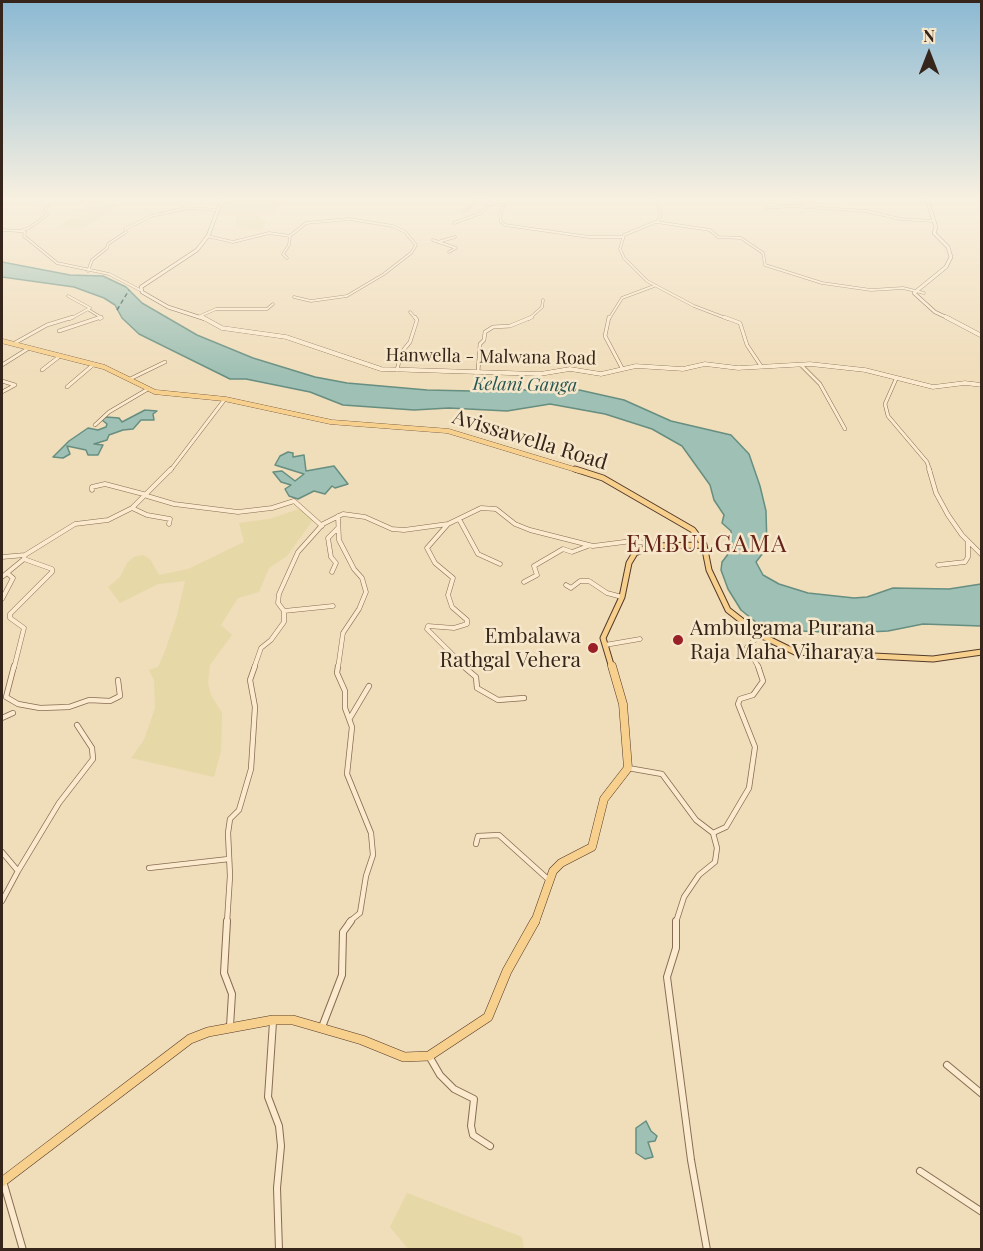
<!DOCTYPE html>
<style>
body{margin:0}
#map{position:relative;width:983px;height:1251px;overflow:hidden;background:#f0ddba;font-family:"Playfair Display",serif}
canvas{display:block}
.frame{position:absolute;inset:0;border:3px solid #35251a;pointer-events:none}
.north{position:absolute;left:899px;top:24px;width:60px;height:60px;-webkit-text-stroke:4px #f7e7ca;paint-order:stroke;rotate:0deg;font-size:16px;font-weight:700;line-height:24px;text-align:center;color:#35251a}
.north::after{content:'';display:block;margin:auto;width:21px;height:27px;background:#35251a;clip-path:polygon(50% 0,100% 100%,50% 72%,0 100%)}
</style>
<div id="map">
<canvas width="983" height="1251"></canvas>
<div class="frame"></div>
<div class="north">N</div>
</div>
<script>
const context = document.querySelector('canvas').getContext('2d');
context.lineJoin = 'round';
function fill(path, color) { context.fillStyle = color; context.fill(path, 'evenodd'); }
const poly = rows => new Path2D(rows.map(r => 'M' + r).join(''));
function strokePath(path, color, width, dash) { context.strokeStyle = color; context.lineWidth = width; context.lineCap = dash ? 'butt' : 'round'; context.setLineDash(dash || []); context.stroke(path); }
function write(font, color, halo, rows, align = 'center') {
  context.font = font + ' "Playfair Display",serif'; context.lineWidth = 5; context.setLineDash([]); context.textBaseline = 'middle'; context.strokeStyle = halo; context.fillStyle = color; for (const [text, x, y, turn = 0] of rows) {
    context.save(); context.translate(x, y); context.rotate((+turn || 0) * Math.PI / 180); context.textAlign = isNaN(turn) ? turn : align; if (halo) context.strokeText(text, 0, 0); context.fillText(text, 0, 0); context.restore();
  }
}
fill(poly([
 [226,200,280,200,282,202,273,212,260,216,260,219,267,221,261,230,235,227,236,216,216,217,220,207],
 [93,202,120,204,85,227,56,229],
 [299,509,313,520,287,556,269,568,259,592,238,598,221,625,232,635,210,665,208,683,211,695,222,713,221,751,214,777,131,758,144,740,155,708,154,680,149,670,158,667,165,651,177,616,185,581,158,584,120,603,108,587,120,577,127,563,134,557,143,555,150,559,159,575,188,569,244,542,239,523,269,519],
 [407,1193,522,1237,524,1249,408,1249,390,1227]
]), '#e6d8a7');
const water = poly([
 [2,262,70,275,103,276,126,287,142,303,197,335,253,358,315,377,347,383,427,390,471,391,496,383,533,392,557,385,624,400,671,421,731,435,749,454,760,486,766,511,767,548,756,562,763,575,779,584,808,593,854,598,867,597,893,588,949,589,981,584,981,626,923,624,888,631,849,633,775,630,757,623,741,610,728,589,721,570,722,562,732,549,731,531,722,523,724,515,714,500,710,485,682,446,652,429,605,414,550,404,507,411,449,408,414,410,343,405,310,392,246,379,230,379,139,334,122,318,115,305,104,298,74,287,2,277,2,262],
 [145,410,157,411,153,414,154,420,141,420,133,429,123,430,109,435,107,440,94,444,103,445,98,455,88,455,86,450,67,446,70,454,63,458,53,457,69,441,88,428,98,430,106,427,107,424,102,420,106,417,119,418,122,422,145,410],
 [288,452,293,453,293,457,304,455,306,471,334,466,348,484,335,488,332,486,325,494,314,491,298,499,289,496,285,489,291,485,281,482,273,472,282,471,295,481,304,474,275,465,280,456,288,452],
 [646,1121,651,1131,657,1136,655,1141,648,1142,653,1157,645,1159,636,1153,636,1128,646,1121]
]);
fill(water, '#9fc0b4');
strokePath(water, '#668e81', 1.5);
strokePath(poly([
 [769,652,775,630]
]), '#9fc0b4', 4);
strokePath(poly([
 [117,310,129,290]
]), '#285651', 1.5, [4.5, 3]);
const streetFar4 = poly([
 [476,200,504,206,500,215,501,222,505,225,589,237,623,237],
 [652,200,657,203,661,214,658,221,624,235,620,249,624,258,647,281,694,306,728,319],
 [798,200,805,207],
 [2,201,55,202,46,208,44,212,47,215,29,228,20,231,2,230],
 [765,208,792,206,866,211,900,219,934,221],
 [463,211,479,201],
 [657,222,710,230,718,237,741,238,763,253,765,265,822,283,871,290,903,288,924,293],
 [454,223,481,213,490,204],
 [20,231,25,232,24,236,57,263,109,274,140,290],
 [207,236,233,242,269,233,290,236],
 [433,240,456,248,449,252],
 [438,242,455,237],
 [287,258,283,254,289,245,290,236,306,223,349,219,393,226,405,232,416,245,411,253,384,274,347,296,311,301,294,297],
 [88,271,92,260,107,248,108,244,126,232,125,229,151,216,188,208,217,210],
 [68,296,90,308,70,319],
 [89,310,102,318,100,319],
 [410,312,416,319],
 [200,316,216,309,267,309,273,304],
 [529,319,542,307,543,300],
 [609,319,622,298,654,286]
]);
const streetFar3 = poly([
 [609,317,605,336,622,368],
 [724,317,740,323,747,345,761,366],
 [59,331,101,317],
 [13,344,47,325,73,317],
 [800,364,820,384,845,429],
 [2,365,29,348],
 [42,370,60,356],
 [397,370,401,353,410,342,417,320,415,317],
 [478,372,480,344,484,340,485,332,493,327,510,326,532,317],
 [130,379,165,362],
 [896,379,885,404,888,416,927,462,930,471],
 [2,381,15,385,2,392],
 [67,387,94,364],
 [95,425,109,412,148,389],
 [170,471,225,399]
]);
const streetFar2 = poly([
 [929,469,936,493,948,515,962,535,982,555],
 [92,490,92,487,105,484,147,495],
 [147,496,174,504,238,512,272,508,294,501,322,526],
 [132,508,147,515,170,519,169,524],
 [459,519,478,554,500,564],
 [448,524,427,548,435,563,453,578,448,595,452,607,467,620,467,624,454,628,428,626,427,629,466,668],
 [2,557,25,555,75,524,108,520,132,508,171,469],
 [938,565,965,562,968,557,968,542],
 [332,572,336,563,331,557,328,538,338,528],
 [2,577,24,559],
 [524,582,537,575,534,566,563,549,572,552,588,546],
 [566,585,571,588,580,581,589,581,607,593,622,597],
 [2,599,13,578,7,573],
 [284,611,333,606],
 [700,634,737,629,745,625],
 [605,645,640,639],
 [14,668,24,628,10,618,10,614,52,572,52,569,24,559,25,555],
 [254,668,261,648,271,640,284,622,284,611,278,603,279,594,298,552,323,524,343,514,365,517,392,529,404,530,448,524,481,508,496,509,515,524,530,530,593,546,632,541,653,544],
 [338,668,343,633,359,609,366,592,362,578,354,569,339,540,338,516],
 [759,668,747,647,760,635]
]);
const streetFar1 = poly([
 [14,666,6,697,18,704,40,708,69,707,89,700,110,701,120,696,118,680],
 [338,666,337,673,345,691,345,708,352,727,347,774,371,833,373,855,366,876,360,913,349,922],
 [463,666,476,677,477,688,498,700,524,698],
 [2,718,13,713],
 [350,718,369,686],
 [628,768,662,774,696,820,713,833],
 [476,844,478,836,499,835,549,880],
 [2,852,18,871,2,901],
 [149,868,229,859],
 [18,871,59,803,93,759,92,748,77,725],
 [227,922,230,876,228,833,230,819,239,810,251,769,255,707,250,680,255,666],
 [676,922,684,897,699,875,715,862,717,848,713,833,726,827,749,788,755,747,738,704,740,699,753,695,763,681,758,666]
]);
const street = poly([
 [227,921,224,973,232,994,230,1026],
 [676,921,676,948,667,977,691,1160,707,1250],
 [273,1022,268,1097,279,1126,281,1146,277,1188,279,1250],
 [322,1027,342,975,343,932,351,921],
 [429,1056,440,1075,454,1089,474,1099,471,1126,473,1135,490,1146],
 [947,1065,982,1094],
 [920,1171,982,1212],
 [3,1181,23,1250]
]);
const secondaryFar1 = poly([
 [927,200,936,227,934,233,948,247,951,257,946,267,914,293,935,312,950,319],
 [205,319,168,307,142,292,141,287,197,250,208,236,219,207,225,200]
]);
const secondary = poly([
 [202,317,222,328,286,337,381,369,540,374,570,369,601,374,636,366,683,369,705,364,738,368,810,364,865,370,933,387,965,383,982,385],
 [946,317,982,336]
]);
const primaryFar3 = poly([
 [2,341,104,367,155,392,225,399,331,422,448,431,580,471]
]);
const primaryFar2 = poly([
 [575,469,603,478,693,530,704,545,709,570,728,610,760,635,795,652,933,659,982,652],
 [612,668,603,638,622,597,629,563,635,553,650,546,704,545]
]);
const primaryFar1 = poly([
 [535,922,553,871,561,863,592,847,604,799,628,768,623,704,612,666]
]);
const primary = poly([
 [2,1182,190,1039,208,1032,273,1020,293,1020,362,1040,404,1057,429,1056,488,1017,507,971,535,921]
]);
strokePath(streetFar4, '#876c53', 3);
strokePath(streetFar3, '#876c53', 4);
strokePath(streetFar2, '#876c53', 5);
strokePath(streetFar1, '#876c53', 6);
strokePath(street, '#876c53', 8);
strokePath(secondaryFar1, '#694d37', 4);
strokePath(secondary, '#694d37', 4.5);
strokePath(primaryFar3, '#543a29', 5);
strokePath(primaryFar2, '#543a29', 7);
strokePath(primaryFar1, '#543a29', 9);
strokePath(primary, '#543a29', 10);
strokePath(streetFar4, '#fbeacd', 2);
strokePath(streetFar3, '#fbeacd', 3);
strokePath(streetFar2, '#fbeacd', 4);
strokePath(streetFar1, '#fbeacd', 4.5);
strokePath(street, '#fbeacd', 6);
strokePath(secondaryFar1, '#fbeacd', 3);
strokePath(secondary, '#fbeacd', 4);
strokePath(primaryFar3, '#f7d08d', 4.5);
strokePath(primaryFar2, '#f7d08d', 5);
strokePath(primaryFar1, '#f7d08d', 8);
strokePath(primary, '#f7d08d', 9);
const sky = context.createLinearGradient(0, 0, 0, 375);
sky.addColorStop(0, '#8bb9d3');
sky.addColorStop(0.53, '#f8f0e0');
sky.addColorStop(1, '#f8f0e000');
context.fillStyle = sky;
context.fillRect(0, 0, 983, 375);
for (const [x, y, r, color] of [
 [678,640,6,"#9a2028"],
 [593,648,6,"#9a2028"]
]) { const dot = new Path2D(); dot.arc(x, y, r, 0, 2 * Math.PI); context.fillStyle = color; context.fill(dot); strokePath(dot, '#f7e7ca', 2); }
write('18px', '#35251a', '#f7e7ca', [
 ["Hanwella - Malwana Road",491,357,1]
]);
write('italic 18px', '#285651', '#f7e7ca', [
 ["Kelani Ganga",525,385,1]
]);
write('21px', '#35251a', '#f7e7ca', [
 ["Avissawella Road",530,440,17]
]);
write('21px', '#35251a', '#f7e7ca', [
 ["Ambulgama Purana",690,628],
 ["Raja Maha Viharaya",690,652],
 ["Embalawa",581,636,"right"],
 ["Rathgal Vehera",581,660,"right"]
], 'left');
context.letterSpacing = '1.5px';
write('24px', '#642217', '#f7e7ca', [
 ["EMBULGAMA",707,545]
]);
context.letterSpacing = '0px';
</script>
